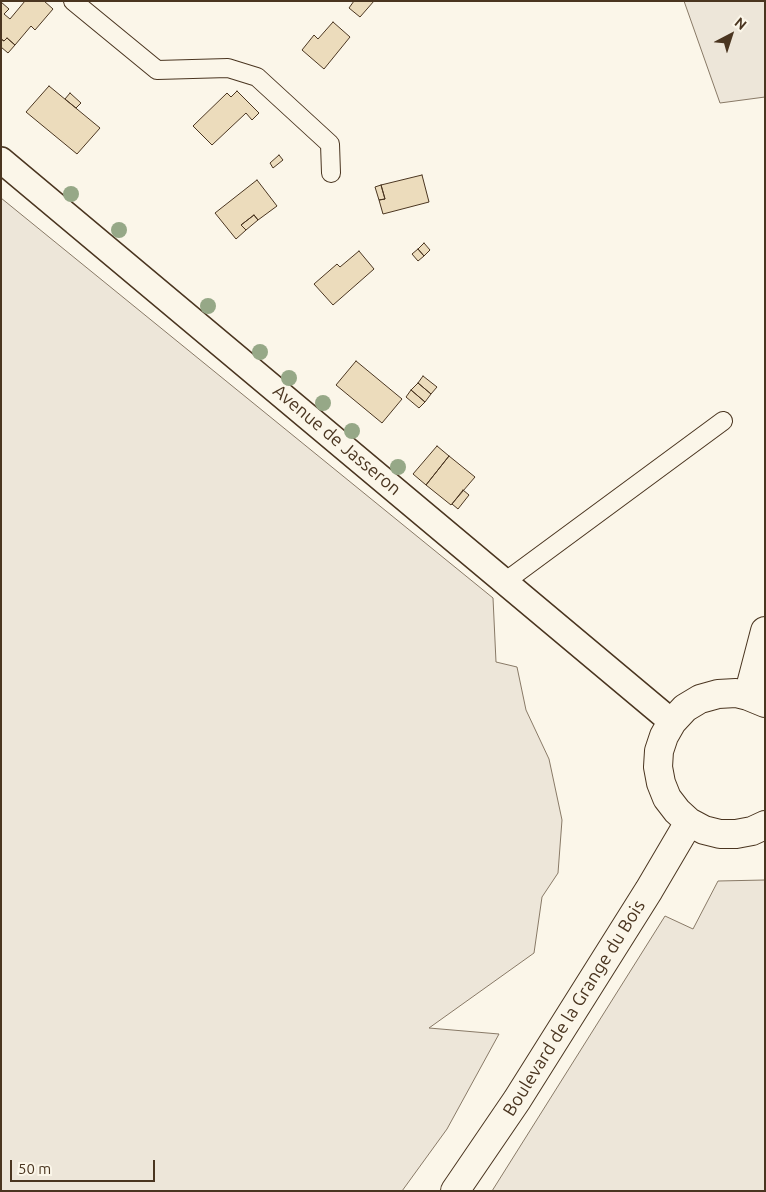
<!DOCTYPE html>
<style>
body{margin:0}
#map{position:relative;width:766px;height:1192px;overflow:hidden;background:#fbf6e9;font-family:Ubuntu,sans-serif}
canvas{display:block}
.frame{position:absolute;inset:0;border:2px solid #4a3520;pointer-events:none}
.north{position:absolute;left:706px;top:10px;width:50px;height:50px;-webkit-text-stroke:4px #fbf6e9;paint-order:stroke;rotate:40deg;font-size:14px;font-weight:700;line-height:20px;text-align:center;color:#4a3520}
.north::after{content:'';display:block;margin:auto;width:18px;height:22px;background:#4a3520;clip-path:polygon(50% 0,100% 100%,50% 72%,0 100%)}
.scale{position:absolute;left:10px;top:1160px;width:145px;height:22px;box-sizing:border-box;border:2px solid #4a3520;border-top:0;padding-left:6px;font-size:15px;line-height:18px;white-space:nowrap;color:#4a3520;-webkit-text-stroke:4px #fbf6e9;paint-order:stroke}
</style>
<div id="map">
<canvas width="766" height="1192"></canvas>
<div class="frame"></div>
<div class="north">N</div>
<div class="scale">50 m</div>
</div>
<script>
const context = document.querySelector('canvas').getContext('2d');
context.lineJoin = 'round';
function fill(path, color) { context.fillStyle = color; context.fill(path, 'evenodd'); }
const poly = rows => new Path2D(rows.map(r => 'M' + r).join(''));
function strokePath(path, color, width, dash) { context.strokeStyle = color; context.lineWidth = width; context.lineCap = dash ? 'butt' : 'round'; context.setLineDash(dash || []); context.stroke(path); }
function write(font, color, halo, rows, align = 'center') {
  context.font = font + ' Ubuntu,sans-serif'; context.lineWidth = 4; context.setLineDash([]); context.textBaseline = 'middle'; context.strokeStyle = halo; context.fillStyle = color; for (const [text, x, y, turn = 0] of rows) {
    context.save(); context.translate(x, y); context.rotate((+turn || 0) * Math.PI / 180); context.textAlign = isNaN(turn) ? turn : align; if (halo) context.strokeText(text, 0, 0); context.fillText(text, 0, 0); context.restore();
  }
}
const green = poly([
 [684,1,765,1,765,97,720,103,684,1],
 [1,198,493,598,496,662,517,667,526,710,549,759,562,820,558,873,542,897,534,953,429,1028,499,1034,447,1129,402,1191,1,1191,1,198],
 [765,880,765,1191,492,1191,665,916,693,929,718,881,765,880]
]);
fill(green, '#ede6d9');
strokePath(green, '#887966', 1);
const building = poly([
 [25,1,44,1,53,9,35,30,31,26,15,45,7,38,4,41,1,39,1,2,9,9,4,14,10,19,25,1],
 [354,1,374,1,360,17,349,8,354,1],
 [333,22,350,37,324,69,302,50,314,35,318,39,333,22],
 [7,38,15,45,8,53,1,47,1,39,4,41,7,38],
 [49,86,100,128,77,154,26,112,49,86],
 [237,91,259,113,252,120,246,113,212,145,193,126,227,93,231,97,237,91],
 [70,93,81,103,76,108,65,99,70,93],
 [279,155,283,160,273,168,270,163,279,155],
 [422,175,429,202,383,214,379,200,385,199,381,185,422,175],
 [257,180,277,206,258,220,254,215,241,225,246,230,236,239,215,213,257,180],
 [381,185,385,199,379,200,375,187,381,185],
 [254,215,258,220,246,230,241,225,254,215],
 [424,243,430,250,424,256,418,249,424,243],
 [418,249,424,256,418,261,412,254,418,249],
 [359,251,374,269,333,305,314,284,337,264,340,267,359,251],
 [356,361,402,399,382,423,336,385,356,361],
 [423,376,437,387,431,394,418,383,423,376],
 [418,383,431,394,425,402,411,390,418,383],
 [411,390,425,402,419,408,406,397,411,390],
 [437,446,449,456,426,485,413,474,437,446],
 [449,456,475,477,451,505,426,485,449,456],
 [463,490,469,495,458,509,452,504,463,490]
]);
fill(building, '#ecdcbc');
strokePath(building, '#4a3520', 1);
const street = poly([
 [73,1,157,70,228,68,257,77,330,144,331,173],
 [506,581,723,421]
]);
const secondary = poly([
 [1,160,672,722]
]);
const primary = poly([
 [748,696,765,631],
 [765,703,748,696,736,693,718,694,700,699,685,708,672,722,664,736,659,751,658,767,661,783,667,798,677,811,689,822,704,830,720,834,736,834,752,831,765,825],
 [455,1191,517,1100,649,890,689,822]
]);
strokePath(street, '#4a3520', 20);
strokePath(secondary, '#4a3520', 28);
strokePath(primary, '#4a3520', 30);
strokePath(street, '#fbf6e9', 18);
strokePath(secondary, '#fbf6e9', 25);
strokePath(primary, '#fbf6e9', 28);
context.fillStyle = '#96a887';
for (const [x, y] of [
 [71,194],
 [119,230],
 [208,306],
 [260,352],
 [289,378],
 [323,403],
 [352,431],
 [398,467]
]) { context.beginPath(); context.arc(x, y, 8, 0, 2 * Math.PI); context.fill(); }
write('18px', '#4a3520', '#fbf6e9', [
 ["Avenue de Jasseron",337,440,40],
 ["Boulevard de la Grange du Bois",574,1008,-58]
]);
</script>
